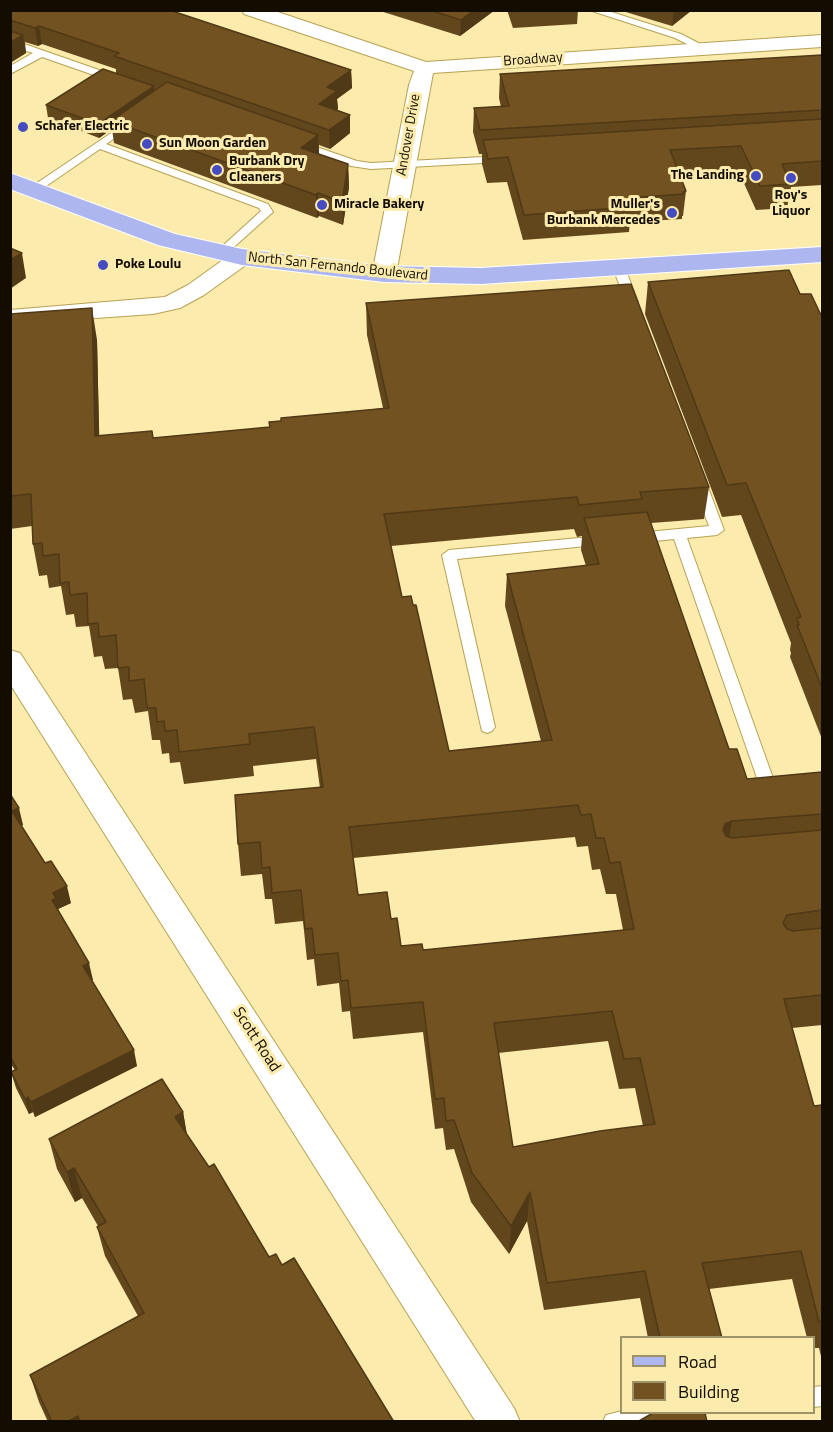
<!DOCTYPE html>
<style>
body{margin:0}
#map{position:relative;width:833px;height:1432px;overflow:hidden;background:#fbebad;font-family:"Titillium Web",sans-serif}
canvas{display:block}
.frame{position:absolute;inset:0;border:12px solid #130d00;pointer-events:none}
.legend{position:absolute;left:620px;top:1336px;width:195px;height:78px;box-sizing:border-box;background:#fbebad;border:2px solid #9e9268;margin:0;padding:8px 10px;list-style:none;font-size:18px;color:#130d00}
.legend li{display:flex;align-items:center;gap:12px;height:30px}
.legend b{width:30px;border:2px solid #9e9268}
</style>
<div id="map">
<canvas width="833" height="1432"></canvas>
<div class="frame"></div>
<ul class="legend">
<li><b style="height:8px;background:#adb6ee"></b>Road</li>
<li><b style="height:16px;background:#725220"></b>Building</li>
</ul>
</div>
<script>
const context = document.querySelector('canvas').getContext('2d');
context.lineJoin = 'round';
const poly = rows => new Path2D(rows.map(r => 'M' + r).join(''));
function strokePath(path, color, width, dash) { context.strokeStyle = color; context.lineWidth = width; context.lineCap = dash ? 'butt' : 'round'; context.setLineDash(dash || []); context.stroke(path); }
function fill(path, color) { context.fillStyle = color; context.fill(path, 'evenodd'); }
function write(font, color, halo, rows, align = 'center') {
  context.font = font + ' "Titillium Web",sans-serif'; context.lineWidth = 6; context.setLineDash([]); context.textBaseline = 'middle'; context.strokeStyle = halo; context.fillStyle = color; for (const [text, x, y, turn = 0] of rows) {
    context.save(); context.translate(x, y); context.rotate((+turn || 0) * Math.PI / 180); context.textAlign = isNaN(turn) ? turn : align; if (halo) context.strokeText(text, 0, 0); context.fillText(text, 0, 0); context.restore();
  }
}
const lane = poly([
 [589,10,605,10,681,34,710,49,701,51,675,38,589,10],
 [10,39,119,77,120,79,111,81,42,57,10,74,10,66,33,53,10,46,10,39],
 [129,121,134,124,133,126,106,144,268,204,273,212,225,255,221,256,217,255,217,251,261,211,259,208,100,149,39,191,31,191,31,187,129,121],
 [302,142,357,161,371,163,502,156,507,159,502,162,371,169,351,166,298,147,298,143,302,142],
 [619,265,625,268,638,302,636,305,632,306,626,302,613,268,619,265],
 [699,478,706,482,724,530,717,535,687,538,773,778,770,782,765,784,760,782,757,778,674,539,637,543,630,538,637,533,709,526,692,482,699,478],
 [601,536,606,538,608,541,606,544,457,559,495,727,492,731,487,733,482,731,442,555,449,550,601,536],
 [822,1386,822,1406,814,1407,814,1387,822,1386],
 [622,1411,622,1412,696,1412,693,1419,687,1422,603,1422,606,1415,622,1411]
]);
const street = poly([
 [242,10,272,10,426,62,822,35,822,47,433,73,396,274,392,279,384,281,376,279,372,274,409,85,414,71,244,14,242,10],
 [242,250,250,252,254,257,250,262,204,295,180,308,153,314,10,324,10,310,165,297,188,285,234,252,242,250],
 [10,650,20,653,514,1408,520,1422,476,1422,10,684,10,650]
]);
const primary = poly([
 [10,173,175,234,242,249,384,266,481,268,822,247,822,262,481,284,384,282,242,265,158,245,10,189,10,173]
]);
strokePath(lane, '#b6a254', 2);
strokePath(street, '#b6a254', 2);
strokePath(primary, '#fff', 2);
fill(lane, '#fff');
fill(street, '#fff');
fill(primary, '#adb6ee');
fill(poly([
 [10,10,351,70,352,88,337,99,338,109,337,110,350,115,350,133,330,149,319,145,319,154,348,164,349,187,343,225,319,216,317,218,114,143,112,129,99,138,48,118,46,105,116,73,116,69,42,44,38,46,25,42,26,53,10,63],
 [377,10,495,10,460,36],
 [507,10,578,10,577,24,513,28],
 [619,10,692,10,672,26],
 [822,55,822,185,791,187,787,208,756,210,738,170,679,174,686,191,683,216,682,216,682,219,630,222,629,232,523,240,507,182,487,183,482,164,482,154,479,154,473,132,474,108,501,107,499,98,500,74],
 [648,282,800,294,820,313,822,315,822,314,822,739,790,657,791,653,790,650,791,643,741,515,722,517,645,314],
 [366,303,709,487,704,519,651,523,729,749,747,779,822,772,822,1025,792,1028,814,1106,822,1105,822,1360,819,1348,813,1348,813,1338,807,1338,792,1279,709,1289,722,1338,648,1338,640,1298,544,1310,527,1221,509,1254,471,1202,454,1149,446,1150,443,1128,435,1129,423,1032,353,1039,350,1011,342,1012,339,983,317,986,314,959,307,960,303,921,275,924,272,899,265,899,262,874,241,876,238,844,320,788,316,759,253,766,254,776,184,784,180,762,170,763,169,753,162,754,160,740,152,740,148,711,135,713,132,699,123,700,118,668,105,669,102,656,94,657,89,626,76,627,74,614,66,615,61,586,49,588,47,575,39,576,33,544,32,526,10,529,10,314,97,340,99,435,153,438,269,427,269,422,383,408,367,335],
 [574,529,577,537,582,536,581,550,586,566,507,574,505,606,541,741,449,751,402,597,391,546],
 [575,837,577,847,588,846,592,870,600,869,606,894,616,894,623,930,423,950,401,946,391,919,358,895,353,858],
 [608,1041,619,1089,635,1088,643,1126,513,1147,498,1053],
 [10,794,23,825,21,826,71,903,58,909,59,912,93,980,92,980,137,1066,35,1117,33,1112,29,1114,16,1088,11,1072,15,1070,10,1063],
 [183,1112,187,1134,269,1257,282,1265,394,1422,48,1422,39,1402,30,1375,138,1316,105,1256,97,1227,98,1226,82,1198,75,1202,57,1169,49,1139]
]), '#62471c');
fill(poly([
 [474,10,495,10,460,36,461,20],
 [674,10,692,10,672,26],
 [39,26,42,44,38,46,35,28],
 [23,35,26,53,10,63,10,43],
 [351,70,352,88,337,99,338,109,319,123,319,104,327,87],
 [154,86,155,100,111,121,112,129,99,138,98,124],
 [350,115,350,133,330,149,329,130],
 [318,135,319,157,301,148],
 [348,164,349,187,343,225,342,202],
 [318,193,319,216,317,218,316,195],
 [22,253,26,278,10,289,10,260],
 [92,308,97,340,100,468,95,436],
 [19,808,23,825,16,828,12,811],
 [732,821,726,853,723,830,725,824],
 [67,886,71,903,58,909,60,915,52,900,53,893],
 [89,963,93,980,87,982,83,966],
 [134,1050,137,1066,35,1117,31,1102],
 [28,1097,33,1112,29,1114,25,1099],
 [183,1112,188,1143,175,1117],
 [74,1168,82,1198,75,1202,67,1172],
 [530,1192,527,1221,509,1254,511,1226],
 [78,1416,80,1422,67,1422]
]), '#503916');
const building = poly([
 [10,10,169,10,351,70,327,87,337,91,319,104,350,115,329,130,114,56,119,53,39,26,35,28,10,20,10,10],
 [429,10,474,10,461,20,429,10],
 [513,10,535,10,513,12,513,10],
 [10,31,23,35,10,43,10,31],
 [822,55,822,110,480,130,474,108,509,106,500,74,822,55],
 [103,69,154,86,98,124,46,105,103,69],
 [167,82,318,135,301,148,348,164,342,202,318,193,316,195,111,121,167,82],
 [822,119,822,161,782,164,791,184,760,186,741,146,670,150,686,191,683,192,684,194,628,198,632,207,524,215,508,157,488,159,483,140,822,119],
 [10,248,22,253,10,260,10,248],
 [789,270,800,294,811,294,820,313,822,315,822,688,797,625,799,625,797,618,801,617,746,483,727,485,648,282,789,270],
 [631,284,709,487,640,492,642,499,579,505,577,497,384,514,402,597,411,596,413,605,416,605,449,751,552,740,507,574,599,564,584,518,647,512,729,749,737,749,747,779,822,772,822,814,732,821,725,824,723,830,726,836,732,838,822,830,822,910,787,915,783,923,787,929,793,931,822,928,822,995,784,999,814,1106,822,1105,822,1321,819,1322,801,1251,702,1263,722,1338,660,1338,645,1271,547,1283,530,1192,511,1226,472,1173,454,1120,446,1121,444,1098,435,1099,423,1002,351,1008,348,980,341,981,338,953,315,955,312,928,305,929,301,890,272,893,270,867,262,868,260,842,238,844,235,795,323,787,314,727,249,734,250,744,179,752,177,730,165,731,164,721,157,722,156,708,147,708,144,679,129,681,129,667,118,668,116,635,99,637,98,623,88,624,87,593,70,595,69,582,60,583,59,554,43,556,42,543,33,544,31,494,10,496,10,314,92,308,95,436,152,431,153,438,270,427,269,422,281,421,281,418,389,408,366,303,631,284],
 [578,805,581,815,591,814,596,838,604,838,610,863,620,862,634,929,423,950,422,944,401,946,397,918,391,919,387,892,358,895,349,827,578,805],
 [612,1011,624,1059,640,1058,655,1124,600,1131,513,1147,494,1023,612,1011],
 [10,794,19,808,12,811,45,863,51,861,67,886,53,893,56,899,52,900,89,963,83,966,134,1050,31,1102,28,1097,25,1099,11,1072,17,1069,10,1056,10,794],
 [162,1079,183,1112,175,1117,209,1167,214,1164,269,1257,276,1254,282,1265,294,1258,394,1422,80,1422,78,1416,67,1422,52,1422,30,1375,144,1313,97,1227,106,1222,74,1168,67,1172,49,1139,162,1079],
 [653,1413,705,1413,707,1422,639,1421,653,1413]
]);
fill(building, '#725220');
strokePath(building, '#503916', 1.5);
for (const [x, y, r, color] of [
 [23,127,6,"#454bc0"],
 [147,144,6,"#454bc0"],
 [217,170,6,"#454bc0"],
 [756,176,6,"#454bc0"],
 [791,178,6,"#454bc0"],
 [322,205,6,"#454bc0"],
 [672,213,6,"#454bc0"],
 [103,265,6,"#454bc0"]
]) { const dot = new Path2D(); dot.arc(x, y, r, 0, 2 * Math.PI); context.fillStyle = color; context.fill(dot); strokePath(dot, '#fbebad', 2); }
write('14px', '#130d00', '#fbebad', [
 ["Broadway",533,60,-4],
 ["Andover Drive",409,135,-80],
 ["North San Fernando Boulevard",338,267,6]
]);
write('bold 14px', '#130d00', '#fbebad', [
 ["Schafer Electric",35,127],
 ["Sun Moon Garden",159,144],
 ["Burbank Dry",229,162],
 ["Cleaners",229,178],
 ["The Landing",744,176,"right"],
 ["Roy's",791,196,"center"],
 ["Liquor",791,212,"center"],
 ["Miracle Bakery",334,205],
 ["Muller's",660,205,"right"],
 ["Burbank Mercedes",660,221,"right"],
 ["Poke Loulu",115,265]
], 'left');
write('16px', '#130d00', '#fbebad', [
 ["Scott Road",256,1040,57]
]);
</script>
